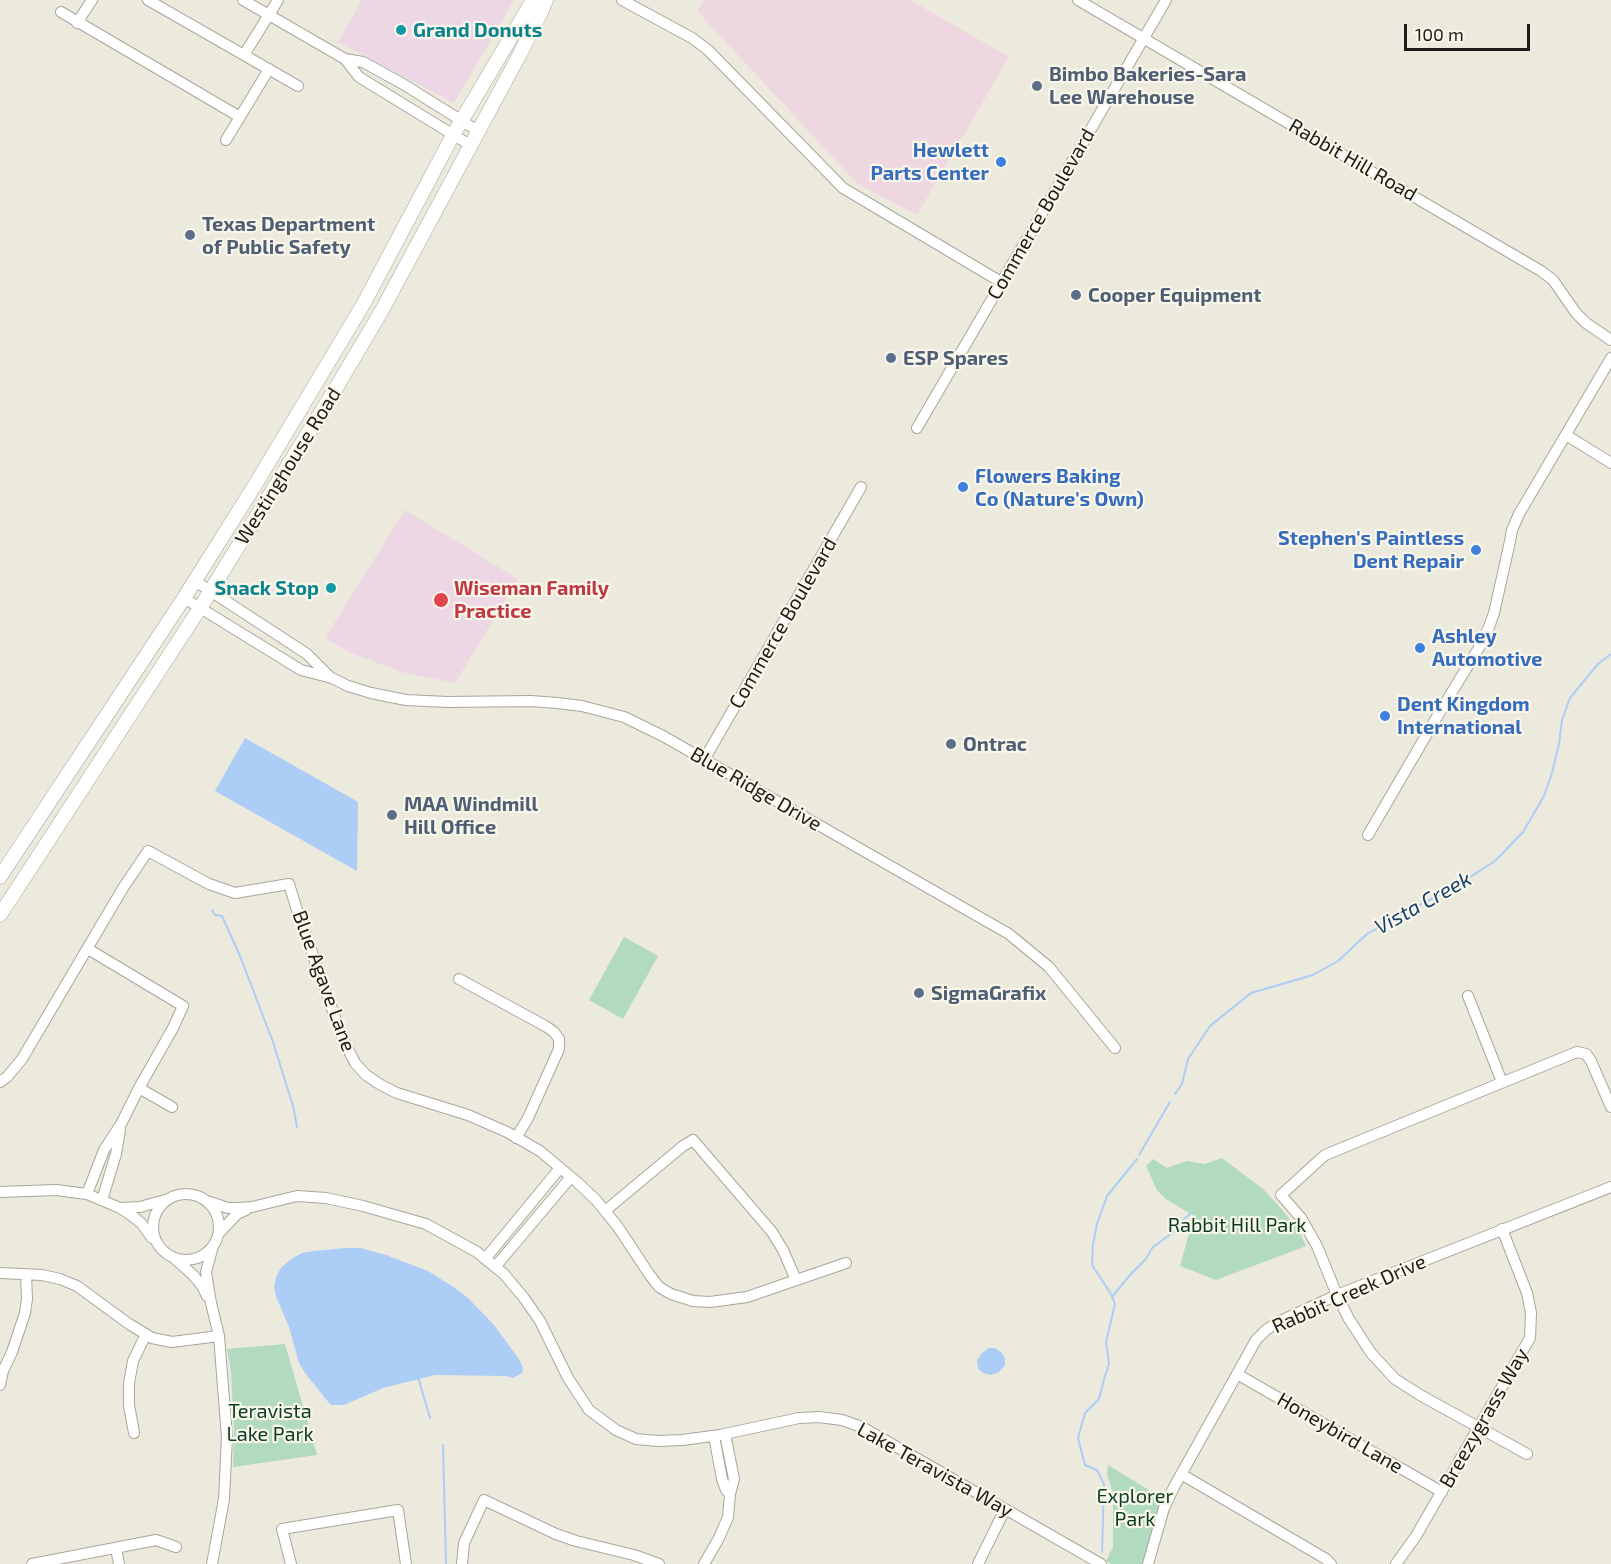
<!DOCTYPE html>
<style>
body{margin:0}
#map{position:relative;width:1611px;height:1564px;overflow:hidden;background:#ece9dd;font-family:"Exo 2",sans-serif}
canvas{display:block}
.scale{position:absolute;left:1404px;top:24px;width:126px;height:27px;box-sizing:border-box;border:3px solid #1c1b17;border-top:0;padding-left:8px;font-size:18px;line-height:21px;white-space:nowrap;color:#1c1b17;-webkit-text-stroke:4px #f9f6ea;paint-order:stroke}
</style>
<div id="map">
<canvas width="1611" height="1564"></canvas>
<div class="scale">100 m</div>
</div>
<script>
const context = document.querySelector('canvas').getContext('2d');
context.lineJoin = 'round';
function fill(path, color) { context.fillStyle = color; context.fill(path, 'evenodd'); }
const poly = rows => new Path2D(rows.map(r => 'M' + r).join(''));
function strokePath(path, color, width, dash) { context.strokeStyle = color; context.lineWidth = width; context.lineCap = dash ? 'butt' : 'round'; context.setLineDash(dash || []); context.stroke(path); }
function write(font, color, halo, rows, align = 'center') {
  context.font = font + ' "Exo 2",sans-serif'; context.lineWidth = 4.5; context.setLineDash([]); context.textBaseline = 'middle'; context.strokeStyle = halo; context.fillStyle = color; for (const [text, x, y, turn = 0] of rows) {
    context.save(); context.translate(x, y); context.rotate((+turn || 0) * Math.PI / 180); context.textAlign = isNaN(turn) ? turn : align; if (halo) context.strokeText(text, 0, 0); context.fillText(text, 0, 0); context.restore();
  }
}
fill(poly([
 [362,0,514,0,454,103,338,42],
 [405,510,518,579,455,683,401,672,349,652,325,638]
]), '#eed7e5');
fill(poly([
 [704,0,910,0,1009,57,917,215,858,184,697,11]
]), '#efd7e2');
fill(poly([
 [624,937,658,956,623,1019,589,1000],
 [1222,1158,1263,1189,1278,1205,1298,1229,1306,1246,1216,1280,1180,1266,1194,1216,1166,1199,1157,1190,1146,1166,1153,1159,1167,1168,1187,1161,1205,1164],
 [285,1344,317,1455,233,1467,234,1432,231,1372,227,1349],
 [1108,1465,1162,1498,1143,1564,1111,1564,1106,1561,1113,1547,1113,1493,1107,1475]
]), '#b1dabe');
fill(poly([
 [245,738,358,802,357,871,215,791],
 [346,1248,361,1248,386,1255,428,1271,455,1288,468,1298,494,1325,519,1359,523,1368,522,1373,513,1378,506,1376,435,1375,383,1388,344,1405,331,1405,325,1398,305,1373,299,1363,289,1327,277,1299,274,1288,276,1277,281,1268,291,1259,302,1253,314,1251],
 [989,1348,995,1348,1001,1352,1005,1358,1005,1365,999,1372,991,1375,983,1373,978,1369,977,1361,981,1354]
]), '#abcdf6');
strokePath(poly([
 [212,910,215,915,222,916,240,956,273,1042,293,1106,297,1127],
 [1175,1094,1182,1084,1188,1059,1210,1026,1251,993,1313,975,1338,961,1367,934,1410,910,1453,888,1495,861,1523,832,1544,796,1552,773,1559,744,1562,720,1570,698,1598,664,1611,654],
 [1139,1155,1170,1102],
 [1112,1297,1129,1276,1145,1260,1153,1247,1175,1231,1183,1220,1191,1213],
 [418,1377,430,1418],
 [443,1445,446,1564],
 [1102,1552,1104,1484,1097,1470,1085,1465,1078,1438,1085,1413,1099,1399,1105,1376,1109,1364,1106,1342,1115,1304,1111,1294,1092,1265,1093,1244,1097,1224,1107,1196,1137,1159]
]), '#abcdf6', 2);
const minor = poly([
 [148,0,298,86],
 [243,0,345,59,363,62,403,84,478,131],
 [622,0,692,38,708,50,843,188,1001,282],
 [1078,0,1541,271,1553,280,1576,313,1586,323,1611,340],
 [61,12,240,117],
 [77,23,92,0],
 [244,55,278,0],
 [345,59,359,77,470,145],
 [226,140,269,69],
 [917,428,1166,0],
 [1566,435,1611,463],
 [195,581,307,654,331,678],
 [184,598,301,670,332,678,348,686,371,693,406,700,447,702,531,701,557,703,582,706,624,717,663,736,1009,934,1049,967,1115,1048],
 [704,760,861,487],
 [1368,835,1438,715,1480,646,1489,627,1494,613,1509,546,1512,530,1519,514,1611,358],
 [459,979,547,1027,554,1032,559,1039,559,1049,528,1118,516,1138],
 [1468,996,1502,1082],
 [0,1082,7,1077,22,1059,123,888,148,851,209,884,235,893,289,884,297,910,342,1037,355,1063,366,1075,381,1085,397,1093,468,1115,507,1132,540,1151,577,1182,596,1200,618,1227,649,1274,659,1287,671,1294,693,1301,710,1302,747,1297,846,1263],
 [139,1088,172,1107],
 [0,1192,56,1190,87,1194,120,1208,131,1215,141,1223,152,1238],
 '153 1227a33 33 0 1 1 66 0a33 33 0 1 1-66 0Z',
 [87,1194,104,1150,121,1124,139,1088,173,1028,183,1006,88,949],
 [102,1200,116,1154,120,1130],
 [207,1201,228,1208,239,1208,252,1207,297,1196,326,1198,363,1206,426,1224,477,1252,504,1274,524,1298,540,1321,568,1378,589,1410,616,1430,636,1439,658,1441,682,1440,720,1435,799,1418,819,1417,842,1420,862,1427,1101,1564],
 [120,1208,140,1207,165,1200],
 [605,1211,683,1146,693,1140,772,1232,783,1250,796,1280],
 [219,1233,237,1214,246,1210],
 [175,1259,193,1275,202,1286,207,1296],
 [485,1259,560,1168],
 [495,1267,571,1177],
 [0,1273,42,1275,60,1279,77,1286,129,1324,152,1338,172,1342,219,1336],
 [1237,1374,1442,1492],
 [0,1385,3,1371,12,1352,25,1313,27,1299,26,1275],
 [134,1433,129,1405,129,1383,133,1361,146,1334],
 [714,1436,722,1479,726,1490,730,1494],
 [1527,1454,1420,1395,1395,1379,1371,1353,1349,1319,1337,1295,1317,1246,1301,1218,1281,1195,1325,1155,1577,1052,1586,1054,1591,1061,1611,1107],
 [1181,1474,1326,1559,1331,1564],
 [116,1548,119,1564],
 [32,1564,156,1540,176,1547],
 [212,1564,224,1499,227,1437,219,1336,211,1303,206,1272,213,1246],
 [291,1564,282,1529,398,1510,406,1564],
 [462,1564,464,1543,484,1500,556,1534,576,1541,634,1555,659,1564],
 [704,1564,719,1538,728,1517,730,1494,734,1479,725,1434],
 [978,1564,1005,1509],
 [1148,1564,1164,1508,1174,1487,1256,1340,1266,1330,1278,1322,1337,1295,1611,1187],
 [1396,1564,1416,1536,1530,1338,1531,1313,1527,1293,1502,1229]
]);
const major = poly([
 [0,877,184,598,255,485,364,303,453,135,533,0],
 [0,915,200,608,336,388,381,312,521,52,541,12,546,0]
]);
strokePath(minor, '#a9a69b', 12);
strokePath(major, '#a9a69b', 15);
strokePath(minor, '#fff', 10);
strokePath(major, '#fff', 14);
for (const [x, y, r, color] of [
 [401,30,6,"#0f9aa8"],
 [1037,86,6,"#5c6f8a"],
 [1001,162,6,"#3f7fe0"],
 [190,235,6,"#5c6f8a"],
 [1076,295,6,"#5c6f8a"],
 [891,358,6,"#5c6f8a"],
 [963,487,6,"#3f7fe0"],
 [1476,550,6,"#3f7fe0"],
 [331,588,6,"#0f9aa8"],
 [441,600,8,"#e0444e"],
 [1420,648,6,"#3f7fe0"],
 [1385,716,6,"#3f7fe0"],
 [951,744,6,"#5c6f8a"],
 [392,815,6,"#5c6f8a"],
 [919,993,6,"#5c6f8a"]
]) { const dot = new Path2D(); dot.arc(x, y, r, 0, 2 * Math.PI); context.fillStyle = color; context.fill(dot); strokePath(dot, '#f9f6ea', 2); }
write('bold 20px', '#0d838f', '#f9f6ea', [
 ["Grand Donuts",413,30],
 ["Snack Stop",319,588,"right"]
], 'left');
write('bold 20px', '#4e5e75', '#f9f6ea', [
 ["Bimbo Bakeries-Sara",1049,74],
 ["Lee Warehouse",1049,97],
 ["Texas Department",202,224],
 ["of Public Safety",202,247],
 ["Cooper Equipment",1088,295],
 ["ESP Spares",903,358],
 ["Ontrac",963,744],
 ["MAA Windmill",404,804],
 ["Hill Office",404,827],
 ["SigmaGrafix",931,993]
], 'left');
write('bold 20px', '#366cbe', '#f9f6ea', [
 ["Hewlett",989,150,"right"],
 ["Parts Center",989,173,"right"],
 ["Flowers Baking",975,476],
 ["Co (Nature's Own)",975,499],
 ["Stephen's Paintless",1464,538,"right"],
 ["Dent Repair",1464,561,"right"],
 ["Ashley",1432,636],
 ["Automotive",1432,659],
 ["Dent Kingdom",1397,704],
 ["International",1397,727]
], 'left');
write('20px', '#1c1b17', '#f9f6ea', [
 ["Rabbit Hill Road",1353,160,30],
 ["Commerce Boulevard",1041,214,-60],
 ["Westinghouse Road",288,466,-58],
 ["Commerce Boulevard",783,623,-60],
 ["Blue Ridge Drive",756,789,30],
 ["Blue Agave Lane",324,981,70],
 ["Rabbit Creek Drive",1349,1294,-24],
 ["Breezygrass Way",1484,1418,-60],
 ["Honeybird Lane",1340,1433,30],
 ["Lake Teravista Way",935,1470,29]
]);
write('bold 20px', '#be3a42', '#f9f6ea', [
 ["Wiseman Family",454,588],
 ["Practice",454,611]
], 'left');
write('20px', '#0b3b21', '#f9f6ea', [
 ["Rabbit Hill Park",1237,1225],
 ["Teravista",270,1411],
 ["Lake Park",270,1434],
 ["Explorer",1135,1496],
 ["Park",1135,1519]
]);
write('italic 21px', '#143f6d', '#f9f6ea', [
 ["Vista Creek",1423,903,-29]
]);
</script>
